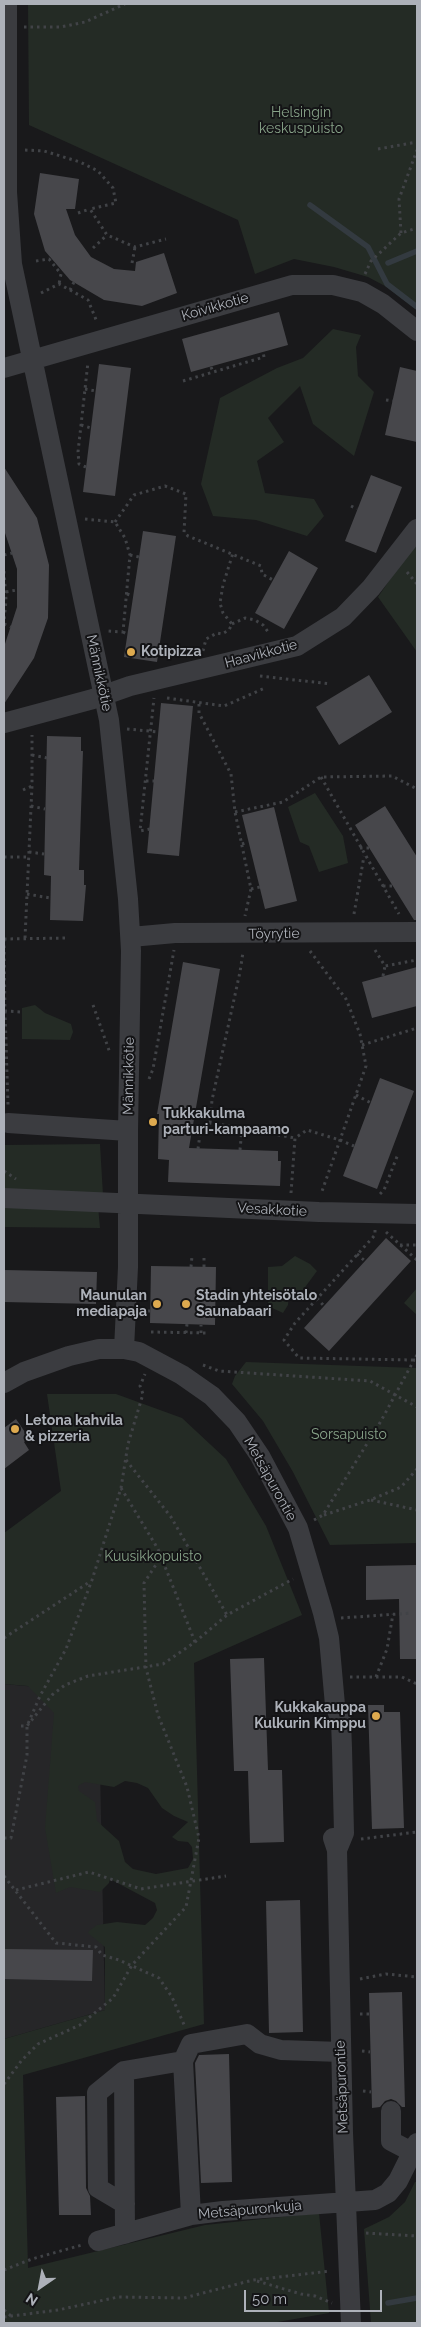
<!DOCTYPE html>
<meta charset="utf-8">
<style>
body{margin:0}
#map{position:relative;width:421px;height:2327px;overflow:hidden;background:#19191b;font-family:Raleway,sans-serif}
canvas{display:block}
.frame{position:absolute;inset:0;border:5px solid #adb1b9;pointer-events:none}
.north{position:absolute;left:15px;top:2262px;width:50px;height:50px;-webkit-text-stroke:4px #141416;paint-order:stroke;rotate:213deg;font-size:14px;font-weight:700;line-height:20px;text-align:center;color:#adb1b9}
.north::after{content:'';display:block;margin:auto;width:18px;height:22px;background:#adb1b9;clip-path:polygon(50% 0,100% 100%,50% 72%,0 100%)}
.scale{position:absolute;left:244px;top:2290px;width:138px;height:22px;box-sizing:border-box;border:2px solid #adb1b9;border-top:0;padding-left:6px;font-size:15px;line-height:18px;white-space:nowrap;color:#adb1b9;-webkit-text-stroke:4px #141416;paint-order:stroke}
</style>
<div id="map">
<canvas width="421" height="2327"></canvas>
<div class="frame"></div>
<div class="north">N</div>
<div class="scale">50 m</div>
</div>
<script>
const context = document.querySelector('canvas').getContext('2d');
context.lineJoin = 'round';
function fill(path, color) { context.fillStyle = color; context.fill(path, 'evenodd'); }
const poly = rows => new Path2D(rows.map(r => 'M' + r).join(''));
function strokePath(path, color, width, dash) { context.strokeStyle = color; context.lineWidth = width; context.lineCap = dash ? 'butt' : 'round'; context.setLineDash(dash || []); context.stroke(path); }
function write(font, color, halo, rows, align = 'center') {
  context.font = font + ' Raleway,sans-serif'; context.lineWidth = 4; context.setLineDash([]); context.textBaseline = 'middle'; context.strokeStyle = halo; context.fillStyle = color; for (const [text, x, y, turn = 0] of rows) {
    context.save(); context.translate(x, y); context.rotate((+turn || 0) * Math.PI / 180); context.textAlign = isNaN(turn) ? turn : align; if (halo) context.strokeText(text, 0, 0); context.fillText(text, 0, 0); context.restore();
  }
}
fill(poly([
 [4,1684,80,1691,99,1719,105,2010,4,2039]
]), '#262628');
fill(poly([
 [28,4,417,4,417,310,385,286,368,277,334,267,294,259,255,274,238,220,29,125],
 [333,329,361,335,356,347,358,376,374,392,354,456,313,424,300,386,268,418,284,442,257,461,265,493,314,499,324,516,307,536,256,520,213,516,201,484,220,398,277,368,303,358],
 [417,540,417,652,378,597],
 [315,793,343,836,348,863,319,872,309,846,300,842,288,807],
 [35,1005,45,1013,71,1024,73,1032,70,1040,22,1039,22,1008],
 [100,1144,103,1195,4,1195,4,1145],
 [4,1204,98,1206,100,1228,4,1227],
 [295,1256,310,1264,317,1271,303,1290,289,1294,288,1305,283,1313,268,1306,268,1267,282,1266],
 [417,1288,417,1315,404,1303],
 [246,1362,417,1368,417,1543,330,1545,293,1472,263,1421,232,1384,235,1376],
 [47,1394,116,1394,182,1418,226,1459,266,1526,302,1615,194,1663,204,2024,23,2075,28,2268,205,2225,319,2213,329,2313,272,2323,4,2323,4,2039,105,2010,105,1947,88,1933,89,1931,97,1925,117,1922,145,1925,153,1918,157,1910,155,1903,110,1879,109,1883,100,1892,70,1887,56,1893,45,1828,54,1713,28,1686,4,1684,4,1533,61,1491],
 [125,1781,137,1783,148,1788,162,1808,174,1816,188,1822,172,1837,178,1841,188,1842,192,1847,193,1859,188,1868,156,1874,133,1869,125,1862,119,1841,97,1821,95,1802,79,1791,78,1786,85,1782,114,1787],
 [415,2182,417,2182,417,2323,371,2323,364,2229,389,2217,405,2202]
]), '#242b25');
strokePath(poly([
 [310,205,368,247,387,284,417,307],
 [388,263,417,251],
 [388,2303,417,2298]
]), '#333a40', 5.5);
fill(poly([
 [40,173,79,179,75,209,66,209,75,235,91,257,114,269,135,271,136,262,164,253,177,293,142,306,104,300,70,280,45,251,34,214],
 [279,312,288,345,191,372,182,339],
 [99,364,131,368,115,496,83,492],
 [400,367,417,371,417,442,385,435],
 [4,467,37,518,49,565,48,618,34,658,4,704,4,647,17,607,17,569,4,530],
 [371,475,402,487,376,553,345,541],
 [143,531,176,536,157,662,124,657],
 [289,551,318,568,284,629,255,613],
 [369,675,392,712,339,745,316,707],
 [161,703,193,706,179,856,147,853],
 [47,736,81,737,81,751,83,751,79,870,84,870,84,885,86,885,83,921,50,920,51,876,44,875],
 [385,806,417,857,417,920,414,920,355,825],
 [274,807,297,901,265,909,242,815],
 [183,962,220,969,189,1148,278,1151,278,1161,281,1161,280,1186,168,1182,169,1160,158,1159,159,1114,157,1114],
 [417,967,417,1006,372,1018,362,982],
 [380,1078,414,1091,377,1189,343,1176],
 [386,1238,411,1261,329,1351,304,1328],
 [151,1266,216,1267,215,1325,150,1323],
 [4,1270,97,1272,96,1304,4,1302],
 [16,1419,29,1438,24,1442,29,1450,4,1469,4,1428],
 [417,1565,417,1659,400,1659,399,1599,366,1600,366,1566],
 [264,1658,268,1770,282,1770,284,1842,250,1843,248,1771,234,1771,230,1659],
 [368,1705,384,1705,384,1712,400,1712,404,1828,372,1829],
 [300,1900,303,2032,269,2033,266,1901],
 [4,1949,93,1950,92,1981,4,1979],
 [402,1992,405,2107,402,2107,396,2101,391,2099,385,2101,380,2107,372,2108,369,1993],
 [229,2054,232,2182,201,2183,195,2063,199,2055],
 [85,2096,86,2188,90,2196,91,2215,59,2215,56,2097]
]), '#47474b');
strokePath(poly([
 [24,27,61,27,85,22,125,4],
 [378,149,417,142],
 [25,150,44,151,80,162,98,171,113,188,116,203,90,209,107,235,135,247,166,239],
 [78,213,90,209],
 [401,233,399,199,417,150],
 [93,248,107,235],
 [36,261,49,259,61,274,59,284],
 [132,263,135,247],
 [365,274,371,261,401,233,417,228],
 [70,290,88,300,97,322],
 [41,293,59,284,70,290,74,282],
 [211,367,213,372],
 [183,381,264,357,263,352],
 [85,389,96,391],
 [386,400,393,401],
 [81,425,91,428],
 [86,467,79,464,78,452,88,362],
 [351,506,357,509],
 [85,519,115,522,125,538,130,555,123,632,108,631],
 [115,522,134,495,165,486,186,494,184,533,188,536,261,566,262,574,273,580],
 [4,555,12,553],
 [130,555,139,557],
 [4,571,6,600,4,622],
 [407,572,417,584],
 [6,592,17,590],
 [127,594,133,596],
 [4,624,11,627],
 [232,624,245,618,255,620,263,625,269,633],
 [123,632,127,634],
 [203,651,206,639,217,633,222,634,229,630,232,624,223,613,220,603,223,585,233,553],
 [260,676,331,684],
 [167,698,224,706,265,688],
 [199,704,199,713,231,774,235,812,251,889,245,916],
 [127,729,159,732],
 [32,755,47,758],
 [321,777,399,914],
 [146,781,154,781],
 [23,790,32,786],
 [31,806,45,809],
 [235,812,283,802,321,777,392,776,417,789],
 [150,829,140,831,154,698],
 [242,844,248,842],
 [360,848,369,848],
 [29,852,44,854],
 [4,857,29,857],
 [383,886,393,886],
 [251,889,260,887],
 [27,894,50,898],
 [354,914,364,856],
 [25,938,32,786,32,735],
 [4,939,5,1011,22,1012],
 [4,939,68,938],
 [375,950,385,966,417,960],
 [310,951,346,999,360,1034,366,1066,321,1194],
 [383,976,385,966],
 [93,1005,110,1053],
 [5,1011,8,1105],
 [362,1045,417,1028],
 [149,1079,153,1069,174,950],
 [356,1095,371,1103],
 [210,1123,212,1100,240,972,243,952],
 [188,1132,200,1134,210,1123,242,1128],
 [198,1149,200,1134],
 [240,1150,242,1128,295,1138],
 [4,1171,16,1179],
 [291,1193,295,1138,307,1130,340,1140,354,1146],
 [380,1194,384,1190,398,1154],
 [375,1230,375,1235,295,1323,284,1340,299,1358,414,1360,417,1355],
 [386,1232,417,1260],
 [400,1245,417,1245],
 [357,1254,365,1261],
 [191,1267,192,1256],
 [204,1267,204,1257],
 [317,1298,324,1306],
 [148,1311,150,1311],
 [151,1332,209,1333],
 [186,1333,187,1324],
 [201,1333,201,1325],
 [203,1365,219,1371,370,1381,417,1407],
 [126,1460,171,1517,227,1615],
 [121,1488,158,1549,195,1642],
 [371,1500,417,1510],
 [324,1515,370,1500,401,1487,417,1469],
 [314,1520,323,1515,381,1421,414,1360,417,1361],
 [341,1618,412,1613],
 [4,1638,91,1581],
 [350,1677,402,1677,417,1684],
 [376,1677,387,1649,393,1614],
 [21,1726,27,1726,52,1695,65,1685,88,1676,163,1664,195,1642,227,1615,293,1579],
 [4,1838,11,1838,27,1755,27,1726,40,1696,66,1649,92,1580,121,1488,128,1444,143,1394,140,1386,145,1374],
 [361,1839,417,1832],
 [4,1876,56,1943,96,1947,102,1955,119,1960,159,1978,172,1997,185,2027],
 [16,1890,89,1872,141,1889,226,1876],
 [360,1979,386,1974,417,1977],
 [360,2014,369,2014],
 [362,2051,370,2052],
 [4,2084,22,2060,38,2044,80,2025,113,1998,132,1965,186,1907,199,1838,187,1787,158,1715,146,1668,144,1583,161,1557],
 [363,2091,371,2092],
 [366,2233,417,2236],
 [4,2270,32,2259,82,2245],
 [257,2281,301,2294,315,2296,332,2303],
 [4,2310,11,2316],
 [4,2317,58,2310,118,2297,184,2298,253,2280,330,2271]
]), '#414347', 3, [2.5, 4]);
strokePath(poly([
 [7,4,7,192,12,264,109,720,128,899,131,951,128,1131,128,1267,124,1349],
 [4,368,292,285,333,285,362,292,383,304,417,331],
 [4,723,93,699,130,686,297,646,343,617,371,588,417,529],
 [131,937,175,933,417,932],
 [8,1123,128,1131],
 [4,1198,319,1212,417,1214],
 [4,1383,24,1372,69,1356,99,1349,124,1349,139,1352,182,1375,212,1396,237,1422,260,1456,298,1528,323,1613,329,1638,335,1705,341,1721,342,1748,344,1833,337,1850],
 [333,1838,337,1850,343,2133,351,2323],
 [124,2071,97,2093,98,2188,125,2204],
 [391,2111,391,2141,412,2152],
 [191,2215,183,2061,191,2044,247,2034,260,2044,281,2050,341,2052],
 [125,2234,124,2071,183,2061],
 [98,2241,191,2215,223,2211,375,2200,388,2193,398,2181,417,2143]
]), '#3b3c40', 20);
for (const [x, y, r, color] of [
 [131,652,5,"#deaa4f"],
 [153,1122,5,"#deaa4f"],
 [157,1304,5,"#deaa4f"],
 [186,1304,5,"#deaa4f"],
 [15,1429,5,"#deaa4f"],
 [376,1716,5,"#deaa4f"]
]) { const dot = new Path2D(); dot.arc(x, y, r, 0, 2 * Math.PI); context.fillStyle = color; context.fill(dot); strokePath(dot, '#141416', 2); }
write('14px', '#87a288', '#141416', [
 ["Helsingin",301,113],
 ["keskuspuisto",301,129],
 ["Sorsapuisto",349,1435],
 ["Kuusikkopuisto",153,1557]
]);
write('14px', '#adb1b9', '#141416', [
 ["Koivikkotie",215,307,-16],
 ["Haavikkotie",261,654,-15],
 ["Männikkötie",99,673,78],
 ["Töyrytie",274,934,-1],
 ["Männikkötie",129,1076,-89],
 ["Vesakkotie",272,1210,3],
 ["Metsäpurontie",270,1479,61],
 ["Metsäpurontie",342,2087,-92],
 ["Metsäpuronkuja",250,2210,-5]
]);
write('bold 14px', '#adb1b9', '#141416', [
 ["Kotipizza",141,652],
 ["Tukkakulma",163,1114],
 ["parturi-kampaamo",163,1130],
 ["Maunulan",147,1296,"right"],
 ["mediapaja",147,1312,"right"],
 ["Stadin yhteisötalo",196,1296],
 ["Saunabaari",196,1312],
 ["Letona kahvila",25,1421],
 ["& pizzeria",25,1437],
 ["Kukkakauppa",366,1708,"right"],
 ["Kulkurin Kimppu",366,1724,"right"]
], 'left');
</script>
